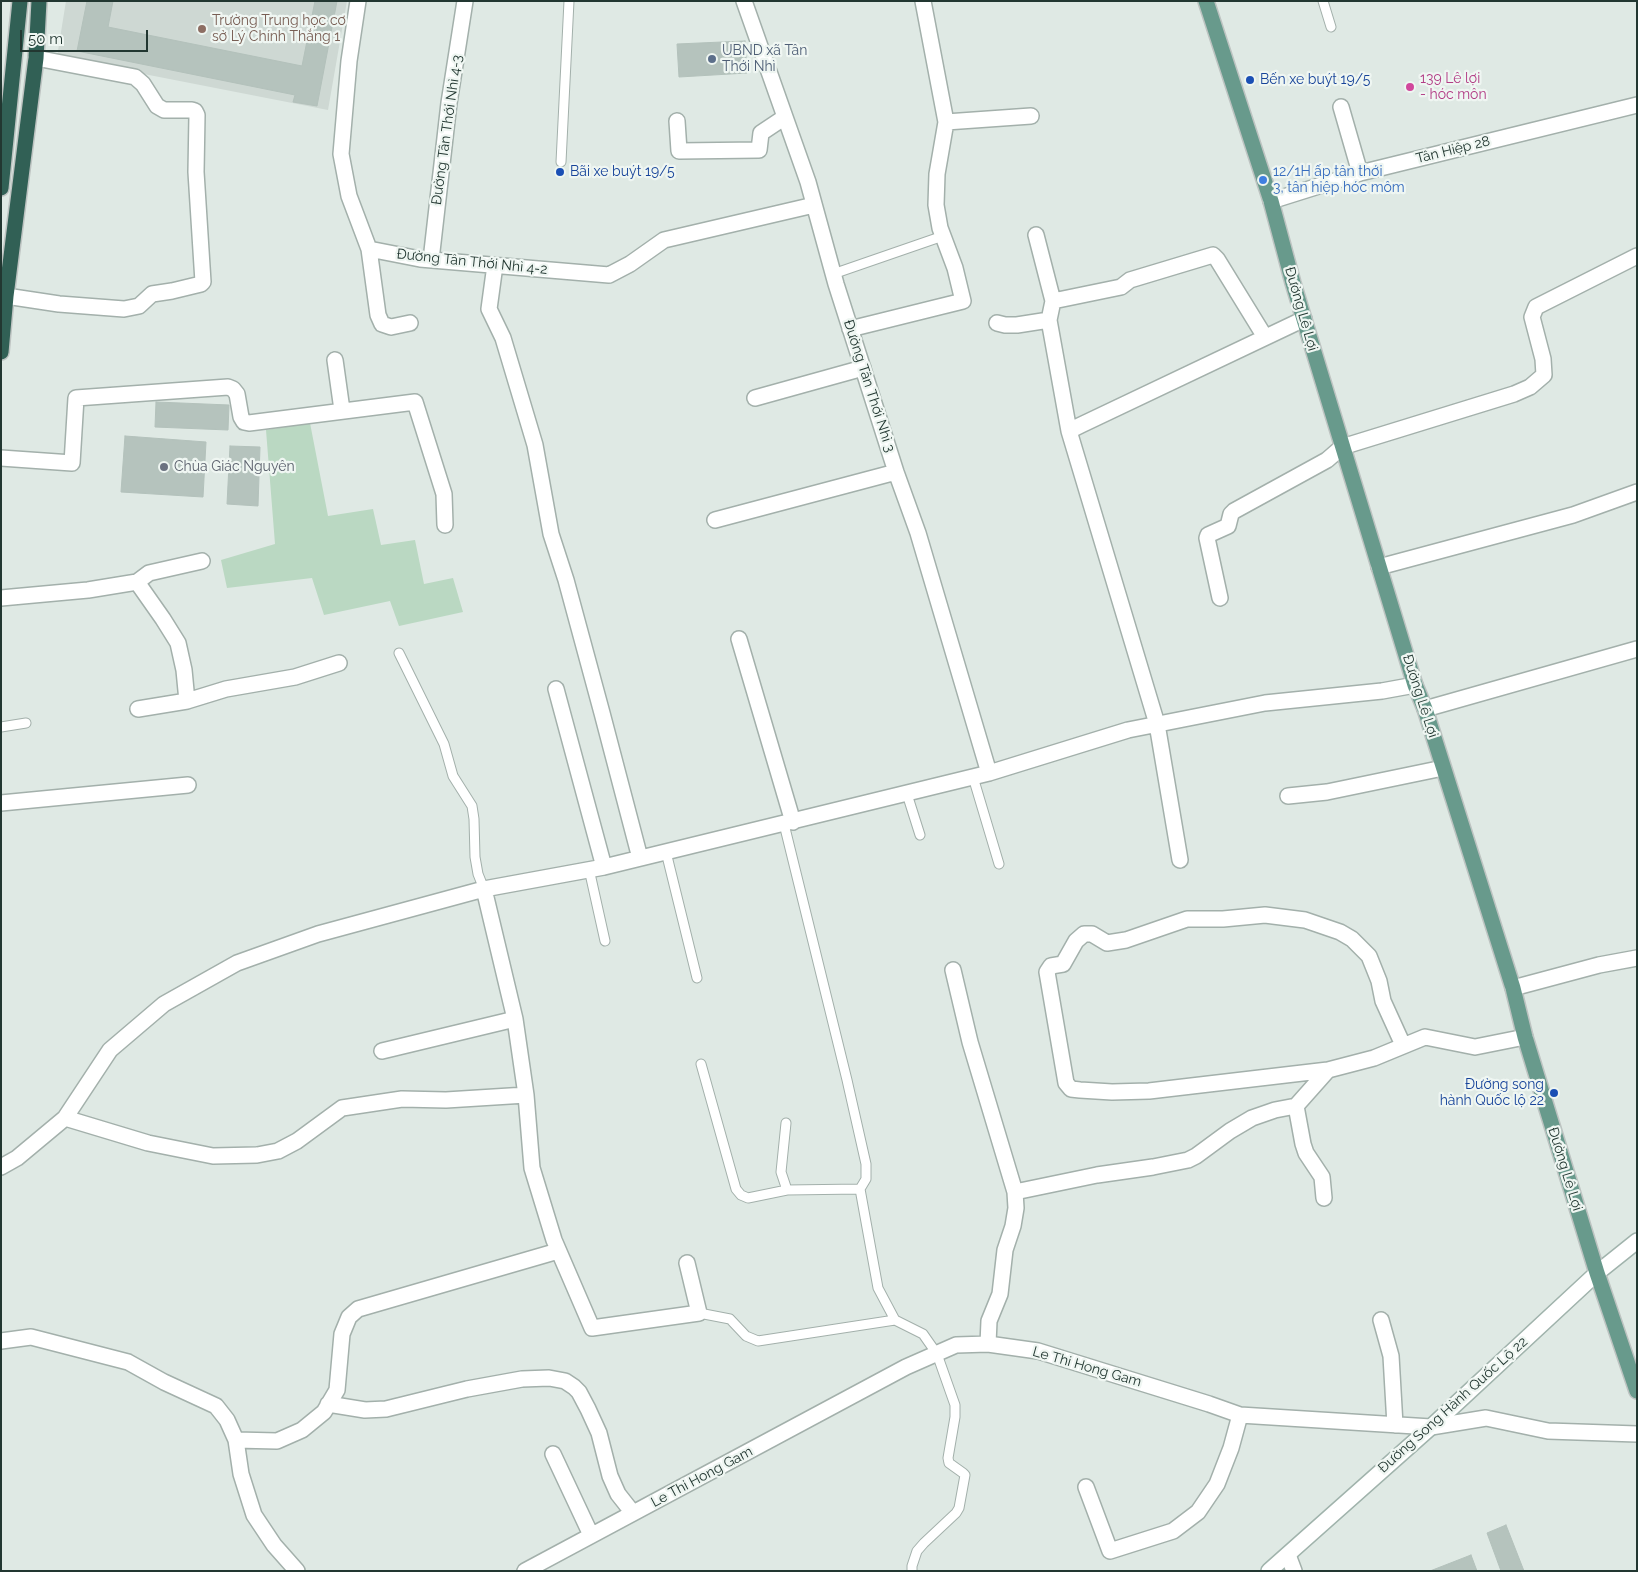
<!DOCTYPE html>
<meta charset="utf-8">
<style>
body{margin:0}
#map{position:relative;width:1638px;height:1572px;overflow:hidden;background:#dfe9e4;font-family:Raleway,sans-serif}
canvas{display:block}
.frame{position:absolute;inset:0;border:2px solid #223731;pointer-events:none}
.scale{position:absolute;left:20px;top:30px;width:128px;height:22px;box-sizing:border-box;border:2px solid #223731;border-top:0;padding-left:6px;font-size:15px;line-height:18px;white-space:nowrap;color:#223731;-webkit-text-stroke:4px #eff6f2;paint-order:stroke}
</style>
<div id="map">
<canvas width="1638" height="1572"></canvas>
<div class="frame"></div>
<div class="scale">50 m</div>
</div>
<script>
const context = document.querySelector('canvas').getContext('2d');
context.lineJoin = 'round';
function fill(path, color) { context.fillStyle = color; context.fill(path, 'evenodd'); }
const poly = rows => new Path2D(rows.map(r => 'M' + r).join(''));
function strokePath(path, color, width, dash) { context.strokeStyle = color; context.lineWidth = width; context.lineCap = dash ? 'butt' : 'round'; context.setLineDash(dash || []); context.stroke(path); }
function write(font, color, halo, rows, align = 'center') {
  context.font = font + ' Raleway,sans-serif'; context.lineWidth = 4.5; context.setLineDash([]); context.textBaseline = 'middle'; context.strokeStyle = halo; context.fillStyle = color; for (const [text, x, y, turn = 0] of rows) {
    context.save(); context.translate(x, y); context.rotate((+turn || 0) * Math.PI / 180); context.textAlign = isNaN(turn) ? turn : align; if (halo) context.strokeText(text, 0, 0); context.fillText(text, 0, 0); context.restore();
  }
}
fill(poly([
 [66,1,347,1,328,110,57,57]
]), '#ced8d3');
fill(poly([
 [310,423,328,516,373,509,381,545,415,540,424,584,453,578,463,612,399,626,390,601,324,615,312,578,227,588,221,560,275,544,266,430]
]), '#bad8c2');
const building = poly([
 [87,1,113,1,108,27,302,66,315,1,337,1,317,106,293,102,295,95,77,51,87,1],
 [745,41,747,73,679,77,677,44,745,41],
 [156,402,229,405,228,430,155,427,156,402],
 [125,436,206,442,203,497,121,492,125,436],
 [230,446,260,447,258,506,227,504,230,446],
 [1506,1525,1524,1571,1501,1571,1487,1533,1506,1525],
 [1471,1555,1477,1571,1430,1571,1471,1555]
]);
fill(building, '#b5c3bd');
strokePath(building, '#b3c1bb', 1);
const lane = poly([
 [1323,1,1331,27],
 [561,162,569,1],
 [833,274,943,236],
 [399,653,444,744,453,776,472,806,474,819,475,857,478,874,484,889],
 [1,727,26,723],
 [973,777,999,864],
 [907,794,920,835],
 [784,824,847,1080,866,1164,866,1179,860,1189,878,1288,895,1320],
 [666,852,697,978],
 [589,869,605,941],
 [701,1064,736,1189,741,1195,748,1198,787,1190,860,1189],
 [786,1123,781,1172,787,1190],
 [699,1313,730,1319,746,1336,758,1341,895,1320,923,1334,937,1354,955,1405,955,1417,948,1458,949,1463,963,1473,965,1475,959,1508,956,1513,924,1543,917,1551,912,1566,912,1571]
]);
const street = poly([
 [358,1,349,61,341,154,349,196,369,249,420,259,609,275,630,264,664,240,814,205],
 [744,1,808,182,836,284,896,472,918,533,989,773],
 [923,1,946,122,1031,116],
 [1341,107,1360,173],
 [677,121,679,151,759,150,761,133,785,117],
 [1271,201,1360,173,1637,105],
 [1036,235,1053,301,1049,320,1069,431,1157,724,1180,860],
 [369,249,378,315,382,324,391,327,410,323],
 [431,260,449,103,465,1],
 [495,265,489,309,503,338,535,445,551,534,566,580,602,713,640,858],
 [6,296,59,304,124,309,139,306,152,294,172,291,201,284,203,282,196,172,197,115,195,111,192,110,164,110,157,106,143,84,135,77,36,58],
 [1053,301,1121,287,1130,280,1213,255,1217,259,1265,337],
 [997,323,1005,325,1017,325,1049,320],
 [850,329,963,301,955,268,940,228,936,205,937,174,946,122],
 [335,360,342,410],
 [755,398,863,368],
 [1069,431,1081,425,1304,319],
 [1,458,72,463,76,398,228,387,233,389,237,394,241,417,244,422,249,423,415,402,444,494,445,525],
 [715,520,896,472],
 [1379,567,1573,515,1637,492],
 [137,582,149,573,202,561],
 [1,598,88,590,137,582,163,619,178,643,184,670,187,701,138,709],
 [1220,598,1207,538,1208,535,1228,526,1231,514,1234,511,1327,460,1342,447,1514,394,1530,387,1544,375,1543,359,1532,317,1536,307,1637,256],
 [739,639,793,822],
 [556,689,604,867],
 [187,701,226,689,295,677,339,663],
 [1425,709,1637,649],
 [1288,796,1327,792,1443,768],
 [1,803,188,785],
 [953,970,970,1042,1015,1192,1016,1208,1013,1226,1005,1250,1000,1294,989,1321,988,1344],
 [1513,988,1599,965,1637,958],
 [1403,1045,1383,1001,1379,981,1369,956,1352,939,1340,932,1305,920,1265,915,1223,919,1187,919,1126,940,1107,943,1092,934,1084,934,1076,941,1063,964,1051,966,1047,972,1066,1083,1071,1089,1080,1090,1112,1092,1149,1091,1328,1070,1374,1058,1425,1037,1475,1047,1525,1037],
 [382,1051,515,1019,484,889],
 [526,1095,532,1168,554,1240,592,1328,699,1313,687,1263],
 [1296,1106,1303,1144,1306,1153,1322,1177,1324,1198],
 [65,1118,148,1143,213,1156,257,1155,278,1151,297,1141,342,1108,402,1099,446,1100,526,1095,515,1019],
 [1,1167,17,1158,65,1118,110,1050,164,1004,237,963,318,934,484,889,604,867,989,773,1128,730,1265,703,1382,691,1415,685],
 [1015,1192,1097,1175,1153,1167,1188,1160,1196,1156,1230,1131,1252,1118,1275,1110,1296,1106,1328,1070],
 [1381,1320,1391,1356,1395,1425],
 [1,1341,31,1337,128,1362,164,1382,216,1406,227,1420,236,1440,241,1474,254,1515,274,1545,297,1571],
 [328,1404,365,1410,386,1409,467,1389,522,1379,549,1378,565,1381,574,1387,579,1392,588,1409,599,1433,610,1476,618,1494,633,1513],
 [236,1440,277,1441,302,1430,324,1412,337,1390,342,1334,349,1317,358,1309,558,1251],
 [553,1454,591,1535],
 [1086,1487,1110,1551,1173,1531,1198,1512,1217,1484,1231,1448,1240,1415],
 [1288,1555,1294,1571],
 [525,1571,906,1367,956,1345,988,1344,1038,1351,1209,1404,1240,1415,1431,1427,1486,1418,1548,1431,1637,1434]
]);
const secondary = poly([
 [1269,1571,1431,1427,1597,1273,1637,1241]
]);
const primary = poly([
 [1206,1,1271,201,1293,283,1415,685,1425,709,1513,988,1525,1037,1597,1273,1637,1391]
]);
const highway = poly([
 [1,188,20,1],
 [1,352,6,296,36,58,39,1]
]);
strokePath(lane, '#a3b0ab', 11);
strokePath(street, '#a3b0ab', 18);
strokePath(secondary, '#a0b3ac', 18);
strokePath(primary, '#bdc3c1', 18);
strokePath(highway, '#bdc3c1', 18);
strokePath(lane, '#fff', 9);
strokePath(street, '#fff', 15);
strokePath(secondary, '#fff', 15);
strokePath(primary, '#689a8c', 15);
strokePath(highway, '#316055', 15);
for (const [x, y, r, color] of [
 [202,29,5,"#8d6e63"],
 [712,59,5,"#5c6f8a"],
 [1250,80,5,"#1a4fb4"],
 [1410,87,5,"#d1479c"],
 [560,172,5,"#1a4fb4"],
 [1263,180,5,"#3f7fe0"],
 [164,467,5,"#6b7280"],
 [1554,1093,5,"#1a4fb4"]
]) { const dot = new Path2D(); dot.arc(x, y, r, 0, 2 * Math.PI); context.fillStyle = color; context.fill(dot); strokePath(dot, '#eff6f2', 2); }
write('14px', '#785e54', '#eff6f2', [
 ["Trường Trung học cơ",212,21],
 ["sở Lý Chính Thắng 1",212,37]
], 'left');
write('14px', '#4e5e75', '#eff6f2', [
 ["UBND xã Tân",722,51],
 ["Thới Nhì",722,67]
], 'left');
write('14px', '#b23c85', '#eff6f2', [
 ["139 Lê lợi",1420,79],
 ["- hóc môn",1420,95]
], 'left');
write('14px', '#164399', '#eff6f2', [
 ["Bến xe buýt 19/5",1260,80],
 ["Bãi xe buýt 19/5",570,172],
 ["Đường song",1544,1085,"right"],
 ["hành Quốc lộ 22",1544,1101,"right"]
], 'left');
write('14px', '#223731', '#eff6f2', [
 ["Đường Tân Thới Nhì 4-3",447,130,-82],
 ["Tân Hiệp 28",1453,150,-14],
 ["Đường Tân Thới Nhì 4-2",472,262,6],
 ["Đường Lê Lợi",1301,309,74],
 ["Đường Tân Thới Nhì 3",869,386,72],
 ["Đường Lê Lợi",1420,696,72],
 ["Đường Lê Lợi",1565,1169,73],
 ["Le Thi Hong Gam",1087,1367,16],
 ["Đường Song Hành Quốc Lộ 22",1453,1405,-42],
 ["Le Thi Hong Gam",702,1477,-28]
]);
write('14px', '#366cbe', '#eff6f2', [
 ["12/1H ấp tân thới",1273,172],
 ["3, tân hiệp hóc môm",1273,188]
], 'left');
write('14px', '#5b616d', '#eff6f2', [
 ["Chùa Giác Nguyên",174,467]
], 'left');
</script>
